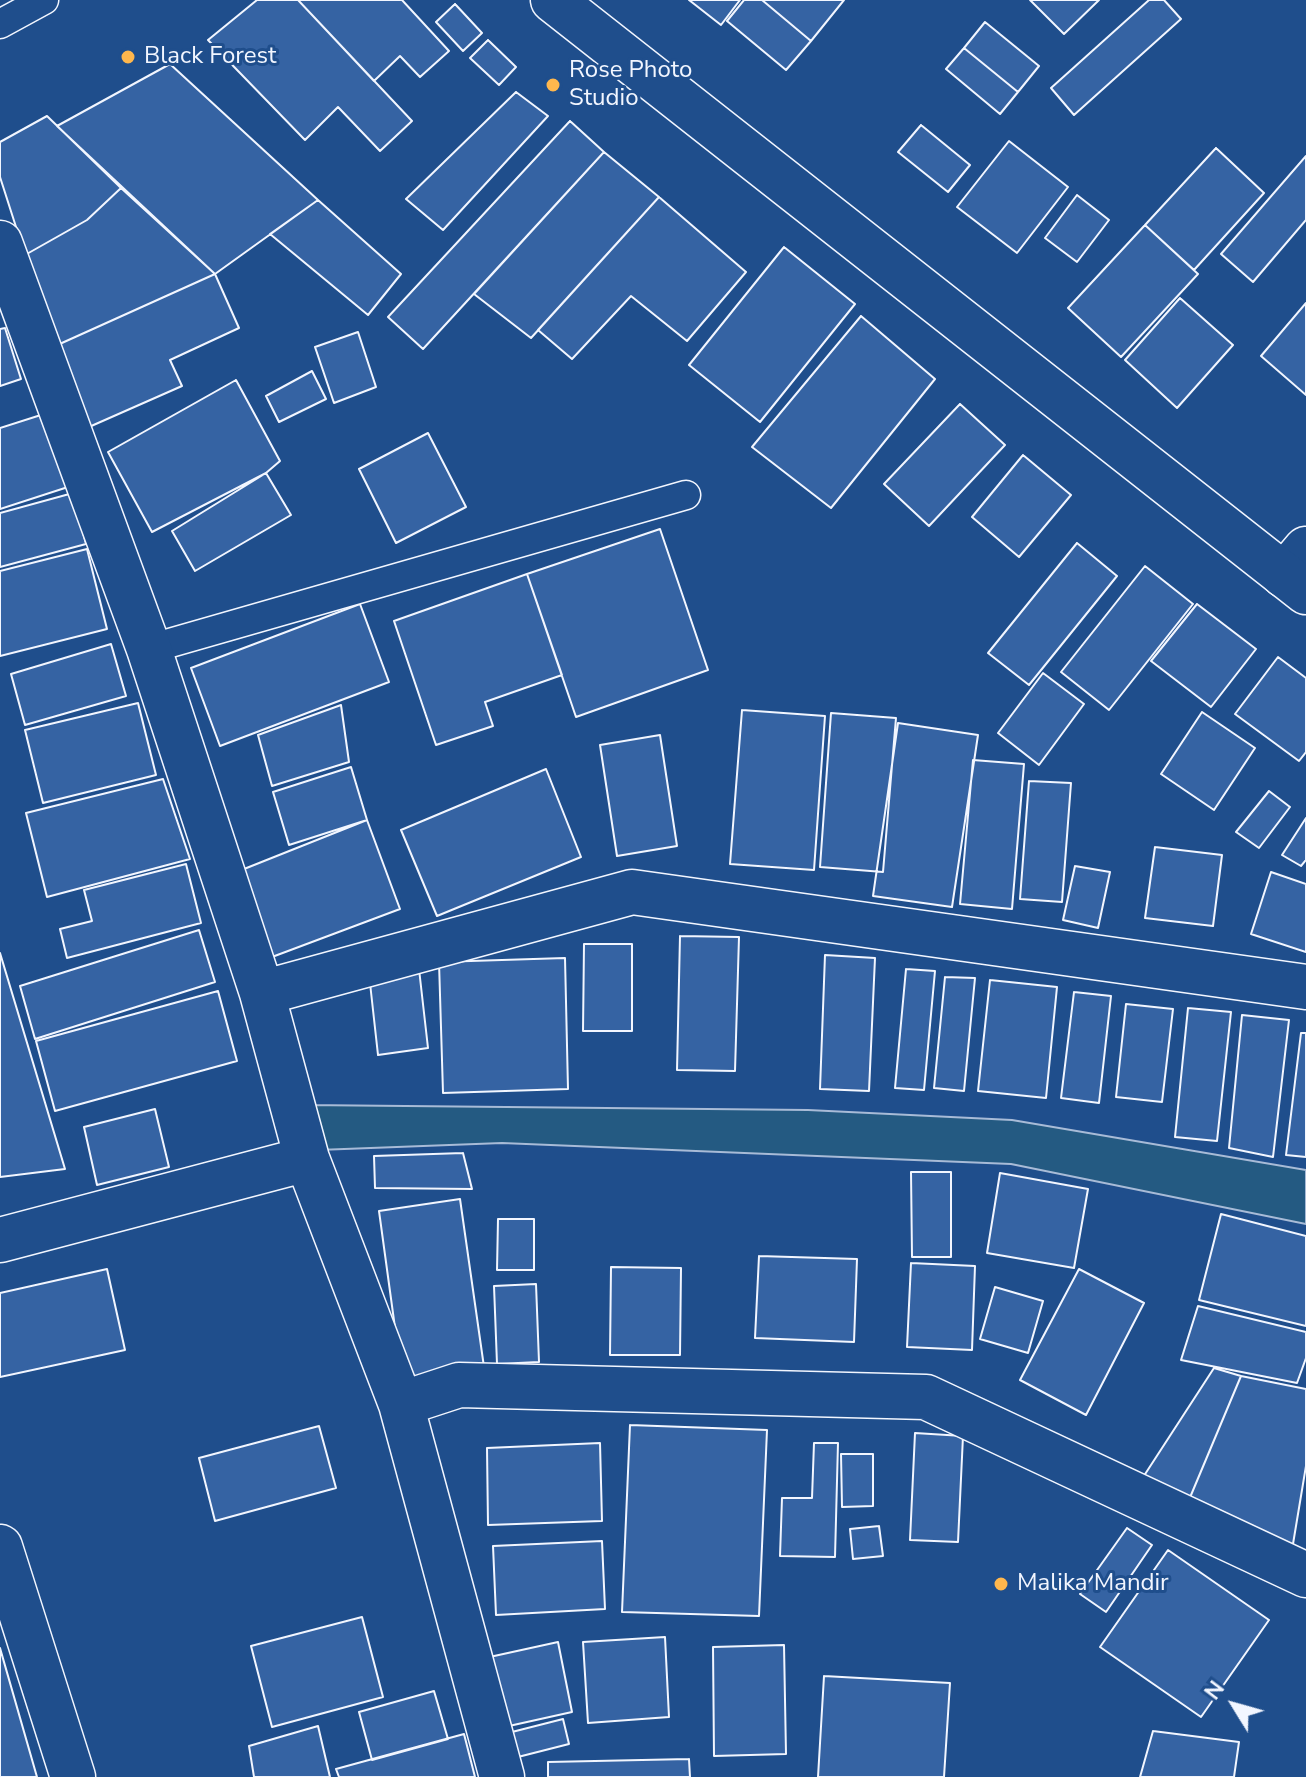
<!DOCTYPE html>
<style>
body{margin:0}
#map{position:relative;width:1306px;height:1777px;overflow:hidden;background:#1f4e8c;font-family:"Nunito Sans",sans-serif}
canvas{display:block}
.north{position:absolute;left:1194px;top:1665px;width:80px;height:80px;-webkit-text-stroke:6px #1f4e8c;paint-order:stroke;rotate:307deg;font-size:22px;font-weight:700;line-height:32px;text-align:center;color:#f2f6ff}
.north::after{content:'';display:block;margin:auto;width:28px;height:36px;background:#f2f6ff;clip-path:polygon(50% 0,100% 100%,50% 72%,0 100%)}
</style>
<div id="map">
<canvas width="1306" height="1777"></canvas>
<div class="north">N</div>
</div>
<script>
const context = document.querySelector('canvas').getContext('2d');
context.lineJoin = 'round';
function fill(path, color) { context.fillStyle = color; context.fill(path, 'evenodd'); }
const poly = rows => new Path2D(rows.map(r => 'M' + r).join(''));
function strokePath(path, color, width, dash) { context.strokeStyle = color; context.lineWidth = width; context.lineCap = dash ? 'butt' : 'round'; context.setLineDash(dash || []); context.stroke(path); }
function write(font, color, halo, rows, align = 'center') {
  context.font = font + ' "Nunito Sans",sans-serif'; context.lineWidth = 6; context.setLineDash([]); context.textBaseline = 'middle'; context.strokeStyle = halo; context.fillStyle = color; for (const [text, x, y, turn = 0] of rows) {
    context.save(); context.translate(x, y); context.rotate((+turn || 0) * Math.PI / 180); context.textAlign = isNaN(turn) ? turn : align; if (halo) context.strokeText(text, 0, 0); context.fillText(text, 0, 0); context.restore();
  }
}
const green = poly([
 [305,1105,808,1110,1012,1120,1306,1170,1306,1224,1011,1164,502,1143,318,1150,305,1105]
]);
fill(green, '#245a82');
strokePath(green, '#a8bbd7', 2);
const building = poly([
 [257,0,298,0,412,121,380,151,338,107,305,140,208,40,257,0],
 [298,0,402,0,449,51,420,77,400,56,374,81,298,0],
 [689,0,740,0,721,25,689,0],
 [744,0,762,0,811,41,786,70,727,21,744,0],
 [762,0,844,0,811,41,762,0],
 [1030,0,1099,0,1064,34,1030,0],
 [1149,0,1164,0,1181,19,1074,115,1051,88,1149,0],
 [455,4,482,33,463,51,436,22,455,4],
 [985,22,1039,66,1018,92,964,48,985,22],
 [488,40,516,67,499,85,470,58,488,40],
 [964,48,1018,92,1000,114,946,69,964,48],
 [170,64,318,200,215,274,57,126,170,64],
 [516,92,548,116,443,230,406,199,516,92],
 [47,116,121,188,87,220,25,255,0,177,0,142,47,116],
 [570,121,604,152,423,349,388,317,570,121],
 [921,125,970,165,948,192,898,152,921,125],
 [1009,141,1068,187,1017,253,957,207,1009,141],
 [1216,148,1264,193,1194,270,1145,225,1216,148],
 [604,152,659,197,531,338,474,294,604,152],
 [1306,156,1306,220,1253,282,1221,254,1306,156],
 [121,188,215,274,53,347,25,255,87,220,121,188],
 [1077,195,1109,220,1077,262,1045,238,1077,195],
 [659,197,746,272,687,341,631,296,572,359,538,330,659,197],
 [318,200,401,274,368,315,270,234,318,200],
 [1145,225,1198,274,1121,357,1068,308,1145,225],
 [784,247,855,304,760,422,689,365,784,247],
 [215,274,239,328,170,360,182,386,89,427,53,347,215,274],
 [1180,298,1233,345,1177,408,1125,360,1180,298],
 [1306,303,1306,395,1261,356,1306,303],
 [861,316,935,379,831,508,752,447,861,316],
 [5,328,21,379,0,386,0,329,5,328],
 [358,332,376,387,334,403,315,347,358,332],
 [312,371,326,399,279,422,266,396,312,371],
 [236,380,280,461,266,473,152,532,108,452,236,380],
 [960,404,1005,445,929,526,884,484,960,404],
 [44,414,68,487,0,509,0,428,44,414],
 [428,433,466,507,396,543,359,469,428,433],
 [1023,455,1071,495,1019,557,972,517,1023,455],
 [266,473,291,515,195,571,172,531,266,473],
 [73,493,86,544,0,567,0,513,73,493],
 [660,529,708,670,576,717,527,574,660,529],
 [1077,543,1117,576,1029,685,988,653,1077,543],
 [87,549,107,629,0,656,0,571,87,549],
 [1145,566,1193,604,1109,710,1061,672,1145,566],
 [527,574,562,675,485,702,493,726,436,745,394,621,527,574],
 [360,604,389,682,220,746,191,668,360,604],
 [1197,604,1256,649,1211,707,1151,661,1197,604],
 [111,644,126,696,25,725,11,674,111,644],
 [1278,657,1306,678,1306,752,1299,761,1235,714,1278,657],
 [1043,673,1084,704,1039,765,998,733,1043,673],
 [138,703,156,775,43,803,25,730,138,703],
 [341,705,349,762,272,786,258,735,341,705],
 [742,710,825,716,814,870,730,864,742,710],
 [1202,712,1255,748,1214,810,1161,774,1202,712],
 [831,713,896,718,883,872,820,867,831,713],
 [898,723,978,735,952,907,873,896,898,723],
 [660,735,677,846,617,856,600,745,660,735],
 [973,760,1024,764,1012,909,960,904,973,760],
 [351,767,367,820,289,845,273,792,351,767],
 [546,769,581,857,437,916,401,830,546,769],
 [163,779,190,859,47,897,26,813,163,779],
 [1029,781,1071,783,1062,902,1020,899,1029,781],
 [1269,791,1290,807,1259,848,1236,832,1269,791],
 [1306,818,1306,860,1301,866,1282,855,1306,818],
 [367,820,400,909,272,957,239,871,367,820],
 [1155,847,1222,855,1213,926,1145,918,1155,847],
 [186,864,201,923,67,958,60,929,92,921,84,890,186,864],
 [1075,866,1110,872,1098,928,1063,920,1075,866],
 [1271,872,1306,884,1306,952,1251,934,1271,872],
 [199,930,215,982,35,1039,20,986,199,930],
 [680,936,739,937,735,1071,677,1070,680,936],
 [584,944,632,944,632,1031,583,1031,584,944],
 [0,953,65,1169,0,1177,0,953],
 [825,955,875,958,869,1091,820,1089,825,955],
 [565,958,568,1089,443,1093,439,962,565,958],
 [419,969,428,1048,378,1055,369,974,419,969],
 [906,969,935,971,924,1090,895,1088,906,969],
 [945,977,975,978,964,1091,934,1088,945,977],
 [990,980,1057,987,1046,1098,978,1091,990,980],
 [218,991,237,1061,55,1111,36,1041,218,991],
 [1074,992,1111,996,1099,1103,1061,1098,1074,992],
 [1126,1004,1173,1009,1162,1102,1116,1097,1126,1004],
 [1188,1008,1231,1012,1217,1141,1175,1137,1188,1008],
 [1242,1015,1289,1020,1273,1157,1229,1148,1242,1015],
 [1301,1033,1306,1033,1306,1157,1286,1155,1301,1033],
 [155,1109,169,1167,97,1185,84,1127,155,1109],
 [463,1153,472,1189,375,1188,374,1156,463,1153],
 [911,1172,951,1172,951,1257,912,1257,911,1172],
 [1000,1173,1088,1189,1074,1268,987,1253,1000,1173],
 [460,1199,484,1367,402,1379,379,1211,460,1199],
 [1221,1214,1306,1236,1306,1326,1199,1300,1221,1214],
 [498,1219,534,1219,534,1270,497,1270,498,1219],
 [759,1256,857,1259,854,1342,755,1338,759,1256],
 [911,1263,975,1266,972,1350,907,1347,911,1263],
 [611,1267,681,1268,680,1355,610,1355,611,1267],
 [107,1269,125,1350,0,1377,0,1293,107,1269],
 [1079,1269,1144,1303,1086,1415,1020,1380,1079,1269],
 [536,1284,539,1362,497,1364,494,1286,536,1284],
 [995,1287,1043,1301,1028,1353,980,1339,995,1287],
 [1198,1306,1306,1332,1306,1358,1297,1383,1181,1360,1198,1306],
 [1214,1368,1241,1376,1186,1507,1138,1485,1214,1368],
 [1241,1376,1306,1389,1306,1466,1291,1556,1186,1507,1241,1376],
 [630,1425,767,1430,759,1616,622,1612,630,1425],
 [319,1426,336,1488,215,1521,199,1458,319,1426],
 [915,1433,963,1436,958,1542,910,1540,915,1433],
 [600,1443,602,1521,488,1525,487,1448,600,1443],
 [814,1443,838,1443,835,1557,780,1556,782,1498,812,1498,814,1443],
 [841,1454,873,1454,873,1506,842,1507,841,1454],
 [879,1526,883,1556,853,1559,850,1529,879,1526],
 [1127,1528,1152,1545,1106,1612,1080,1594,1127,1528],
 [602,1541,605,1609,496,1615,493,1546,602,1541],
 [1168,1550,1269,1620,1201,1717,1100,1647,1168,1550],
 [362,1617,383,1697,272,1727,251,1646,362,1617],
 [665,1637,669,1717,588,1723,583,1642,665,1637],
 [558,1642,572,1712,500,1728,485,1658,558,1642],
 [784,1645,786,1754,714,1756,713,1647,784,1645],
 [0,1648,37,1777,0,1777,0,1648],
 [824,1676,950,1683,944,1777,818,1777,824,1676],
 [434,1691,448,1739,372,1760,359,1712,434,1691],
 [563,1719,569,1744,514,1758,508,1733,563,1719],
 [318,1726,330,1777,254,1777,249,1746,318,1726],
 [1153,1731,1239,1742,1234,1777,1140,1777,1153,1731],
 [464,1734,475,1777,339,1777,336,1769,464,1734],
 [689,1759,690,1777,548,1777,548,1762,689,1759]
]);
fill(building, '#3563a3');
strokePath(building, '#f2f6ff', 2);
const service = poly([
 [0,24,44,0],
 [149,649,686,495]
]);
const minor = poly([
 [0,243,149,649,262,993,307,1159,401,1404,502,1777],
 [1284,575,1306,549],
 [262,993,632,892,1306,987],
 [0,1240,307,1159],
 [401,1404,459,1385,926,1397,1306,1575],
 [0,1547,73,1777]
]);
const secondary = poly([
 [553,0,1306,592]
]);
strokePath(service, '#f2f6ff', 31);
strokePath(minor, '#f2f6ff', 47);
strokePath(secondary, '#f2f6ff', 47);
strokePath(service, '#1f4e8c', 28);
strokePath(minor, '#1f4e8c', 44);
strokePath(secondary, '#1f4e8c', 44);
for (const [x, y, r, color] of [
 [128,57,8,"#ffb74d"],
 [553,85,8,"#ffb74d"],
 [1001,1584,8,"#ffb74d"]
]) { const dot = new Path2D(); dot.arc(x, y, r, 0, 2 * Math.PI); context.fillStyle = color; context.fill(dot); strokePath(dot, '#1f4e8c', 3); }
write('24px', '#f2f6ff', '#1f4e8c', [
 ["Black Forest",144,57],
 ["Rose Photo",569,71],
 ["Studio",569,99],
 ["Malika Mandir",1017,1584]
], 'left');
</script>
